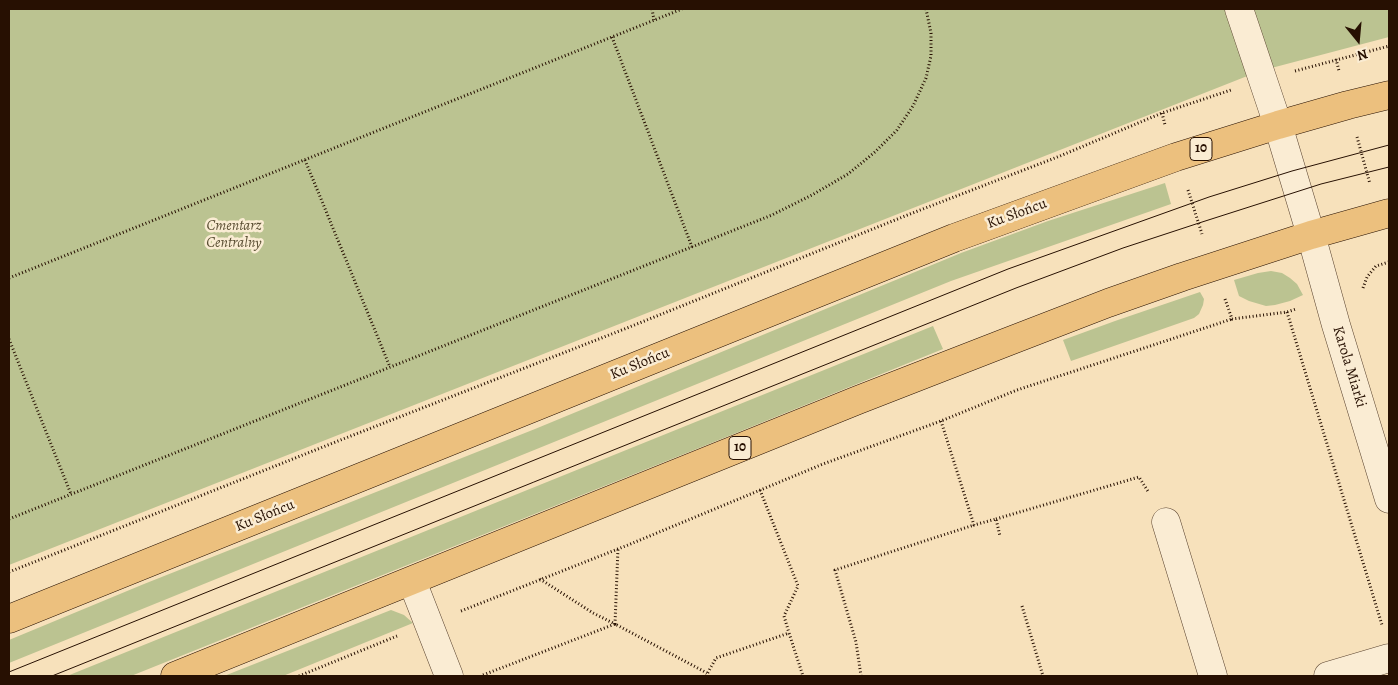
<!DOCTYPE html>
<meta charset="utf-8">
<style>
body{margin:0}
#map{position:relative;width:1398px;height:685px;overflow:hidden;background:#f7e1bb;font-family:Alegreya,serif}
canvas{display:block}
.frame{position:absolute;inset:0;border:10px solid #271002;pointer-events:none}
.north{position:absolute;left:1333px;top:15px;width:50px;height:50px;-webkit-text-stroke:4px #faecd3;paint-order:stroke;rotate:163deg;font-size:14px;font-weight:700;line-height:20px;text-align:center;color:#271002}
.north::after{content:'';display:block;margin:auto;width:18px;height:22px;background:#271002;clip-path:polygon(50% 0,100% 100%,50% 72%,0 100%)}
</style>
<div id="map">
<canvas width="1398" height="685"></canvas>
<div class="frame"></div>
<div class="north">N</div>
</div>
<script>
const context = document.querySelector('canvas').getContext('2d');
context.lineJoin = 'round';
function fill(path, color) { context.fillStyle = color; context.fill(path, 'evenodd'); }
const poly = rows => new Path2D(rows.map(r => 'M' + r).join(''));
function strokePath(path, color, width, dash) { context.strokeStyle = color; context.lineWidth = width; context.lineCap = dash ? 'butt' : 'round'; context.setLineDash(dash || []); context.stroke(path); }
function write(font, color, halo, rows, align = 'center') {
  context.font = font + ' Alegreya,serif'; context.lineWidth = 5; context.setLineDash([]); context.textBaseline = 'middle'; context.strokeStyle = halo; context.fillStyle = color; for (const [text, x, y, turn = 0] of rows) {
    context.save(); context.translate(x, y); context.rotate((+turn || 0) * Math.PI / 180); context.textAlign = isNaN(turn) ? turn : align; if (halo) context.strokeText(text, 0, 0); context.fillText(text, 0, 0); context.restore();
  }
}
fill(poly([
 [9,9,1389,9,1389,37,1260,71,9,565],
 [1165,183,1171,204,951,281,9,663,9,640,144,584,535,429,961,253,1048,221],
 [1271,271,1282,273,1290,278,1297,284,1303,295,1290,301,1275,305,1266,306,1249,301,1239,296,1234,280,1258,273],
 [1200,292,1204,299,1203,305,1199,314,1194,318,1071,361,1063,340,1115,321],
 [933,326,943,349,704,446,131,676,67,676],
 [391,610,404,615,413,623,283,676,224,676]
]), '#bbc391');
const pedestrian = poly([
 [1239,9,1278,125]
]);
const minor = poly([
 [1278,125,1311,235,1336,325,1389,499],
 [1166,522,1213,676],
 [412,581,449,676],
 [1328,676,1389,658]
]);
const primary = poly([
 [9,619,954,238,1176,157,1278,125,1348,105,1389,95],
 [175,676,858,400,1007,342,1108,303,1182,277,1311,235,1389,213]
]);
strokePath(pedestrian, '#5b4430', 29);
strokePath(minor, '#5b4430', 29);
strokePath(primary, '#271002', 29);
strokePath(poly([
 [652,9,654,20],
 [612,37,692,247],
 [1336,59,1339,71],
 [1295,71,1389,46],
 [1162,113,1165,125],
 [1357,137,1370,184],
 [305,160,390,367],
 [1188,190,1202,234],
 [9,278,682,9],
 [1363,288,1367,277,1376,266,1389,262],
 [1225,299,1232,319,1287,312,1296,309],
 [1287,312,1382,625],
 [9,339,71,494],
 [941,421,974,525,996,519,1000,536],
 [760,490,798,586,784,616,789,633],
 [9,519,772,215,812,195,848,174,875,152,897,130,913,106,926,78,931,56,931,33,926,9],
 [996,519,1139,477,1149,493],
 [9,572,338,441,627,328,910,214,1060,156,1162,113,1231,90],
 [540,579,593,613,615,624,618,548],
 [1022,606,1043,676],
 [461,611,628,545,823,464,941,421,1017,390,1232,319],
 [483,675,615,624,707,673],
 [299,676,397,636],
 [706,676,716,658,789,633,803,676],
 [861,676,856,642,835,570,974,525]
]), '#271002', 3, [1, 2.5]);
strokePath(pedestrian, '#faecd3', 28);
strokePath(minor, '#faecd3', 28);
strokePath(primary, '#ecc07e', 28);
strokePath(poly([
 [9,672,1008,269,1209,197,1292,171,1389,145],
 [52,676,1016,288,1123,248,1199,223,1321,184,1389,167]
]), '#271002', 1);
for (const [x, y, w] of [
 [1201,149,22],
 [740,448,22]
]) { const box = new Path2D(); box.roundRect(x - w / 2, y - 11.5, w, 23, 4); context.fillStyle = '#faecd3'; context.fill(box); strokePath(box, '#271002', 1); }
write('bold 14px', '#271002', null, [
 ["10",1201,149],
 ["10",740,448]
]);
write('15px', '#271002', '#faecd3', [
 ["Ku Słońcu",1017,214,-20],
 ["Ku Słońcu",640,364,-22],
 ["Karola Miarki",1349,367,73],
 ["Ku Słońcu",265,516,-22]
]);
write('italic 15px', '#5b4f34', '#faecd3', [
 ["Cmentarz",234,226],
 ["Centralny",234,243]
]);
</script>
